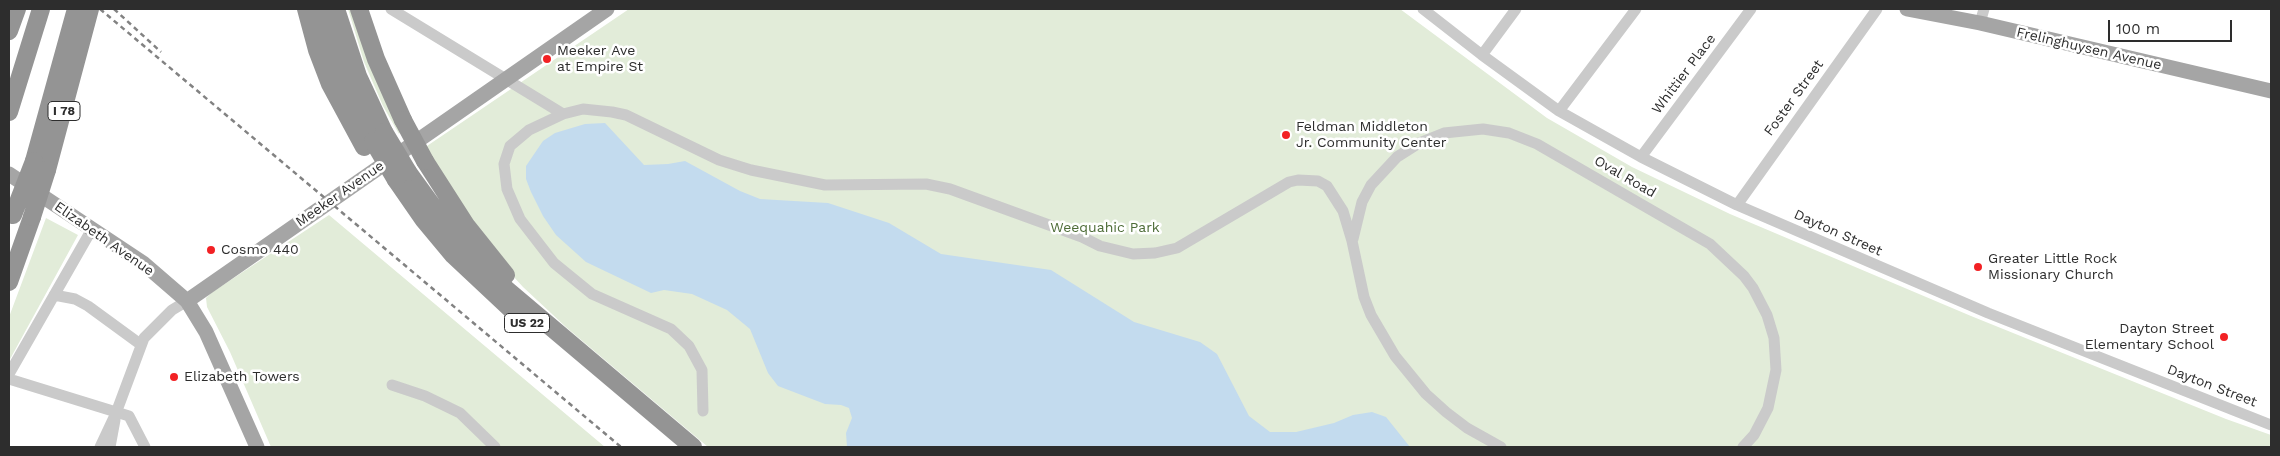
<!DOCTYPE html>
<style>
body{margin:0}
#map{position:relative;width:2280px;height:456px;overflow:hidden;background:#fff;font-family:"Work Sans",sans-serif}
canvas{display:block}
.frame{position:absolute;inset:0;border:10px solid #2d2d2d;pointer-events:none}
.scale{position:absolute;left:2108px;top:20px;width:124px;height:22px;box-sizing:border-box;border:2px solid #2d2d2d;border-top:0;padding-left:6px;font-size:15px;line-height:18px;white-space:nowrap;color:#2d2d2d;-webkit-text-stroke:4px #fff;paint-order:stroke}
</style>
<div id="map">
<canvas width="2280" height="456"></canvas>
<div class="frame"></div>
<div class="scale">100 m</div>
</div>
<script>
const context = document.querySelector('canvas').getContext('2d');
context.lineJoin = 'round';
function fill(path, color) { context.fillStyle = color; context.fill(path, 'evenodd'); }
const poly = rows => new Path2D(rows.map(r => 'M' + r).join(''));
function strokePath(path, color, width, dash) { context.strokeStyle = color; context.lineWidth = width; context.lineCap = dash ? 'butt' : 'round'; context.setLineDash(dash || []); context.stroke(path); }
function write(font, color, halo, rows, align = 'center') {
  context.font = font + ' "Work Sans",sans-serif'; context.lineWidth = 5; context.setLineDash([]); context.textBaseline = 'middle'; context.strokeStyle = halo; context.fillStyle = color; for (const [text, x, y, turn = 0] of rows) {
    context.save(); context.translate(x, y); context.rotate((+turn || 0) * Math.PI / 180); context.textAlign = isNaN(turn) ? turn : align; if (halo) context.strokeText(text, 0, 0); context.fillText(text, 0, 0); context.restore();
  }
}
fill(poly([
 [348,9,355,9,402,129,399,134,383,106,364,62],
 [629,9,1400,9,1547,118,1632,167,1730,214,1971,316,2226,419,2271,435,2271,447,708,447,567,328,523,287,502,264,424,148],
 [329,215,605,447,271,447,230,352,207,307,206,298,211,293],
 [46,218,78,235,9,361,9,317]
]), '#e2ecd9');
fill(poly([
 [605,123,644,165,668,164,685,161,740,191,760,199,828,203,889,223,941,254,1051,270,1134,322,1200,342,1217,354,1249,416,1270,432,1296,432,1334,423,1353,415,1372,412,1386,417,1410,447,847,447,846,433,852,418,849,408,841,405,825,404,778,386,768,373,750,329,727,310,692,294,664,290,651,293,586,262,556,235,543,216,531,192,526,179,526,166,543,141,555,133,585,124]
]), '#c3dbee');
strokePath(poly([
 [391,9,563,114],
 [1423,9,1482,55,1559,111,1641,157,1737,205,1988,313,2271,425],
 [1980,23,1984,9],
 [1482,55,1516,9],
 [1559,111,1636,9],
 [1641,157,1751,9],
 [1737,205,1877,9],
 [1353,239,1362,202,1371,185,1397,157,1419,143,1444,133,1483,129,1509,133,1537,144,1710,244,1744,276,1753,288,1767,315,1774,338,1776,370,1768,408,1754,435,1743,447],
 [54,295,75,299,88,306,140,344],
 [9,374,92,229],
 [9,379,129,416,145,447],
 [392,385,425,396,460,413,495,447],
 [703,411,702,370,689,346,671,329,592,294,554,263,520,219,507,189,504,164,510,146,529,130,563,114,583,109,612,112,626,115,719,160,751,170,825,185,926,184,950,189,1082,237,1100,246,1133,254,1155,253,1177,248,1289,182,1298,180,1318,181,1327,186,1343,211,1352,241,1364,297,1371,315,1395,356,1426,394,1446,412,1467,428,1501,447],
 [100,447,116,413,144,338,172,310,187,301],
 [110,447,115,420]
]), '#cacaca', 11);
strokePath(poly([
 [1907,9,1980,23,2271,91],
 [9,174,143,263,187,301,206,332,257,447],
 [187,301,607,9]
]), '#a5a5a5', 15);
strokePath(poly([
 [306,9,317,50,330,84,364,147],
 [322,9,345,81,373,141],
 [336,9,358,76,384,132],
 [359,9,376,59,403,120],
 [9,31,17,9],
 [9,112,41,9],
 [34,161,76,9],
 [425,161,466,225,506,275],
 [47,170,90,9],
 [408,172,450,230,500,284,693,447],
 [396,180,423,219,453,255,517,315],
 [9,282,32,217]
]), '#949494', 18);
strokePath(poly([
 [100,9,621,447],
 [114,9,161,52]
]), '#828282', 2.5, [5, 4]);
strokePath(poly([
 [403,120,425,161],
 [384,132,408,172],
 [373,141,396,180],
 [13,215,34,161],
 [32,217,47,170]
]), '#949494', 18);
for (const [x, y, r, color] of [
 [547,59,5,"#f22124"],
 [1286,135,5,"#f22124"],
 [211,250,5,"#f22124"],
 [1978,267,5,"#f22124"],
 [2224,337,5,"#f22124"],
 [174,377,5,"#f22124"]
]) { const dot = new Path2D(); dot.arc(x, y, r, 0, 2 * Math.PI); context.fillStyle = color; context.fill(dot); strokePath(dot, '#fff', 2); }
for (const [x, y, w] of [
 [64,111,32],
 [527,323,45]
]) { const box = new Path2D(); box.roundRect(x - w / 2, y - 9.5, w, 19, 4); context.fillStyle = '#fff'; context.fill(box); strokePath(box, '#2d2d2d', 1); }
write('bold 12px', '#2d2d2d', null, [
 ["I 78",64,111],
 ["US 22",527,323]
]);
write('14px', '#2d2d2d', '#fff', [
 ["Frelinghuysen Avenue",2089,49,13],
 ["Whittier Place",1684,74,-53],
 ["Foster Street",1794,98,-54],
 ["Oval Road",1625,177,30],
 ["Meeker Avenue",340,194,-35],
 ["Dayton Street",1838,233,24],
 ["Elizabeth Avenue",104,239,35],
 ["Dayton Street",2212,386,21]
]);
write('14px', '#2d2d2d', '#fff', [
 ["Meeker Ave",557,51],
 ["at Empire St",557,67],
 ["Feldman Middleton",1296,127],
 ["Jr. Community Center",1296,143],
 ["Cosmo 440",221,250],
 ["Greater Little Rock",1988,259],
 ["Missionary Church",1988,275],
 ["Dayton Street",2214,329,"right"],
 ["Elementary School",2214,345,"right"],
 ["Elizabeth Towers",184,377]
], 'left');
write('14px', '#4d6c37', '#fff', [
 ["Weequahic Park",1105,228]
]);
</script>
